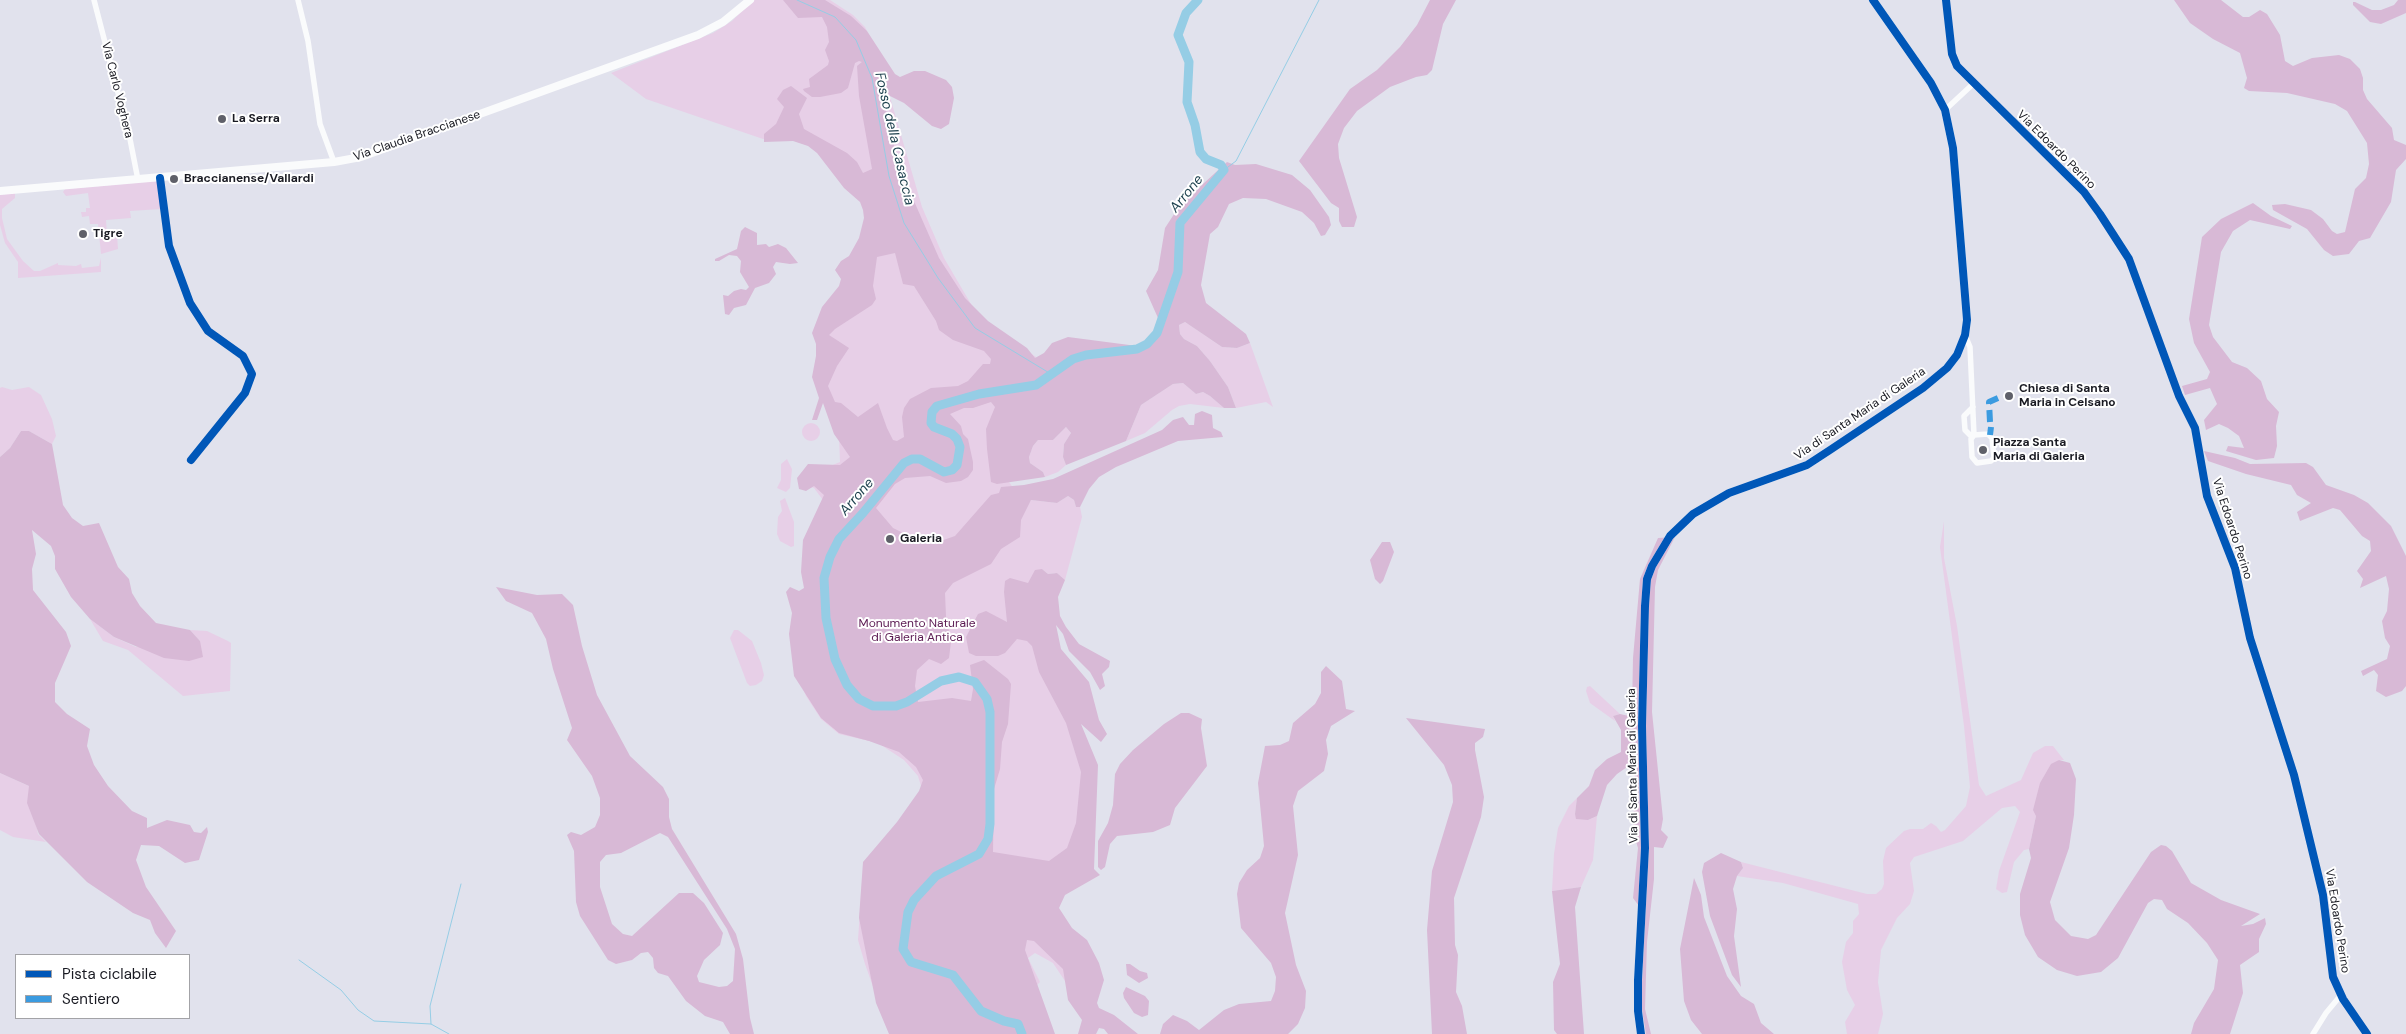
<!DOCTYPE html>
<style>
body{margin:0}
#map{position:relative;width:2406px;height:1034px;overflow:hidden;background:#e1e2ed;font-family:"DM Sans",sans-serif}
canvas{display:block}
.legend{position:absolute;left:15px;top:954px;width:175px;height:65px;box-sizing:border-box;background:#fff;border:1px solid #a3a3a7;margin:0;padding:6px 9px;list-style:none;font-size:15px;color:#191a22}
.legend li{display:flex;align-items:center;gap:10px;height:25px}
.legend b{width:25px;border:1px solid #a3a3a7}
</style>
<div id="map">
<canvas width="2406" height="1034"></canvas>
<ul class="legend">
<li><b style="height:6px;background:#0057b8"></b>Pista ciclabile</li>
<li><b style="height:6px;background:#3b9be0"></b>Sentiero</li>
</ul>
</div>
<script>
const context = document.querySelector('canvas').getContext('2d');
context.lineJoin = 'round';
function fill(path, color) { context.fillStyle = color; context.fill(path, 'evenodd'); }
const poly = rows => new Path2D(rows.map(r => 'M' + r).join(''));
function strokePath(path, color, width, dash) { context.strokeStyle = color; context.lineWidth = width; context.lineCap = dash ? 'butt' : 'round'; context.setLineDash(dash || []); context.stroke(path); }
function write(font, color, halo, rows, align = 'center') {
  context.font = font + ' "DM Sans",sans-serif'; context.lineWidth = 4; context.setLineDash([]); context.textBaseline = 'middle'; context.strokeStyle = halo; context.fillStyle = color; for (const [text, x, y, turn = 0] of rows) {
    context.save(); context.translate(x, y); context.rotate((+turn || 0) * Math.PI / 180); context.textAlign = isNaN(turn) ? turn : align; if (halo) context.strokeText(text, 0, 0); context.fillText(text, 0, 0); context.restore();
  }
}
fill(poly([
 [753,0,830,0,853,15,865,27,867,31,864,35,883,73,922,207,944,258,978,316,1036,357,1041,369,1007,479,1018,495,1028,504,1031,500,1057,503,1068,496,1074,500,1076,507,1080,507,1082,517,1065,580,1057,573,1048,574,1042,569,1079,735,1085,829,1043,884,1062,944,1067,984,1053,963,1035,953,1028,958,1040,982,1029,993,876,995,865,964,858,940,862,882,923,793,918,776,904,760,878,743,839,734,821,719,806,696,800,681,806,589,823,500,814,488,805,485,806,476,840,462,839,435,828,410,822,340,868,220,860,191,833,156,790,135,763,139,646,99,611,73,713,33,732,21],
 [158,181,161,209,130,211,131,218,106,220,107,236,117,235,118,249,101,254,98,224,90,224,89,216,82,217,81,212,86,212,86,208,90,208,88,193,66,196,63,192,65,189],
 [15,193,15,198,2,209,2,218,7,239,23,261,34,271,40,271,58,263,58,265,76,266,81,264,82,268,99,266,101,258,101,272,18,278,18,262,5,243,0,225,0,195],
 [1185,322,1222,347,1237,348,1250,343,1273,407,1266,402,1236,408,1228,387,1210,361,1197,346,1184,339,1180,334,1179,325],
 [1183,383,1196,394,1203,392,1210,396,1224,408,1190,404,1179,406,1172,410,1145,433,1126,441,1141,405,1173,384],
 [2,387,12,390,29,387,41,395,52,419,56,436,52,444,29,431,21,431,10,448,0,457,0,388],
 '802 432a9 9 0 1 1 18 0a9 9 0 1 1-18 0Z',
 [1066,427,1071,433,1064,444,1063,457,1066,465,1058,472,1045,477,1043,472,1030,463,1029,457,1033,446,1038,440,1053,440],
 [787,459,792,469,790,488,786,492,777,488,781,480,781,464],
 [785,498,794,522,794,546,791,547,780,541,777,534,778,517,782,511,780,501],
 [1944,521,1944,558,1957,626,1979,785,1986,796,2021,780,2033,753,2045,746,2053,746,2064,760,2059,760,2036,816,2029,849,2024,850,2014,862,2007,892,2002,893,1996,889,1999,871,2020,812,2015,806,2002,808,1963,841,1914,857,1910,863,1914,891,1910,904,1897,918,1881,950,1878,982,1883,1014,1878,1034,1847,1034,1845,1022,1855,1005,1847,990,1842,962,1846,942,1853,933,1853,921,1859,914,1858,904,1783,883,1737,876,1743,868,1741,862,1867,894,1876,894,1882,889,1884,884,1883,861,1886,848,1904,831,1910,829,1923,829,1931,823,1936,826,1941,832,1945,830,1966,806,1970,787,1964,726,1940,547],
 [90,619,114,637,136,647,200,641,190,630,207,631,228,641,231,643,230,691,183,696,128,650,103,641],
 [734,630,738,630,752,641,761,663,764,675,762,681,756,685,750,686,747,683,730,638],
 [1590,686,1620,714,1613,716,1615,721,1590,703,1586,691,1587,687],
 [0,773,29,786,38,834,46,842,13,837,0,830],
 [1577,798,1575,814,1588,820,1597,816,1593,860,1581,887,1552,891,1554,854,1558,828,1569,806]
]), '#e7cfe7');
fill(poly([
 [783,0,825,0,851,16,867,31,895,74,900,77,914,71,925,71,946,80,952,87,954,98,949,124,941,129,932,126,904,103,882,92,899,167,939,258,965,298,988,321,1027,348,1035,358,1044,353,1052,343,1068,337,1137,346,1154,340,1160,331,1158,318,1146,291,1158,270,1165,228,1180,205,1227,162,1235,165,1256,164,1292,175,1310,190,1329,217,1331,225,1325,235,1321,236,1314,223,1302,212,1266,199,1243,198,1229,204,1218,227,1210,234,1201,285,1206,303,1246,334,1250,343,1237,348,1222,347,1185,322,1179,325,1180,334,1184,339,1197,346,1210,361,1228,387,1236,408,1224,408,1210,396,1203,392,1196,394,1183,383,1173,384,1141,405,1126,441,1066,465,1063,457,1064,444,1071,433,1066,427,1053,440,1038,440,1033,446,1029,457,1030,463,1043,472,1045,477,997,484,991,482,987,449,986,429,995,407,991,402,973,408,964,408,950,414,961,426,963,434,968,439,973,462,973,470,968,477,961,481,946,483,930,476,905,478,895,484,876,508,893,528,926,544,932,544,955,536,991,495,999,493,1001,487,1024,485,1053,479,1162,430,1173,420,1183,417,1189,425,1194,425,1195,414,1202,411,1212,415,1213,428,1221,432,1223,437,1178,441,1116,467,1099,477,1089,489,1080,507,1076,507,1074,500,1068,496,1057,503,1031,500,1021,520,1020,537,1001,549,991,564,953,583,945,593,946,616,951,642,949,658,941,664,929,659,917,670,915,686,918,702,952,698,971,701,973,689,970,665,984,660,1008,679,1011,684,1008,724,1002,742,1000,769,994,789,993,852,1049,861,1067,848,1076,823,1081,772,1066,723,1039,672,1032,646,1027,641,1017,639,1005,653,998,656,976,656,969,653,966,637,978,614,986,611,1007,622,1004,592,1005,581,1010,578,1028,583,1035,570,1042,569,1048,574,1057,573,1065,580,1058,597,1060,616,1066,627,1079,644,1110,661,1109,667,1102,674,1105,686,1100,690,1090,672,1069,651,1063,634,1056,625,1061,649,1089,682,1099,720,1107,734,1101,742,1081,724,1098,765,1094,869,1100,875,1065,895,1059,908,1072,928,1087,940,1099,963,1104,980,1097,1003,1099,1008,1114,1015,1138,1034,1108,1034,1104,1029,1099,1028,1096,1034,1078,1034,1082,1020,1068,1000,1063,969,1034,941,1027,940,1025,950,1055,1034,889,1034,876,1003,859,918,863,862,897,822,919,791,923,780,916,767,899,752,869,741,839,733,821,718,794,676,789,634,792,613,786,592,790,587,799,591,804,588,801,572,803,540,824,495,814,486,806,491,799,489,797,478,808,464,840,465,850,457,834,434,823,403,817,420,812,420,819,398,812,377,816,356,816,344,812,333,822,307,839,286,841,279,835,270,841,261,849,256,859,238,864,218,863,210,860,202,844,188,817,153,808,146,793,141,764,142,764,134,776,124,784,107,777,99,783,90,791,86,807,98,799,114,804,129,847,153,857,162,863,173,872,169,859,96,857,66,862,62,859,61,855,63,848,88,841,93,820,97,812,97,804,91,803,89,810,87,809,79,828,65,829,61,825,50,829,42,827,27,822,17,798,18],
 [895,253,903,284,914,286,936,321,939,330,953,340,984,351,991,359,990,364,983,364,968,381,958,386,931,388,910,399,904,408,902,417,904,437,897,441,893,440,887,428,878,403,858,417,841,403,835,402,828,386,837,366,849,348,829,335,835,329,872,305,876,299,873,286,877,257],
 [1430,0,1456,0,1443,24,1432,70,1427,75,1416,77,1390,87,1357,111,1344,128,1338,144,1339,158,1357,217,1354,227,1342,227,1339,221,1339,208,1331,203,1299,161,1350,89,1377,70,1400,47,1417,25],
 [2174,0,2221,0,2243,17,2249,17,2260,10,2267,14,2280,35,2285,61,2293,66,2312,58,2339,55,2350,59,2360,69,2363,78,2363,90,2367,99,2392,128,2394,140,2406,145,2406,159,2396,170,2391,202,2370,238,2359,241,2349,254,2333,256,2324,250,2307,229,2273,210,2272,205,2285,204,2311,210,2323,219,2332,231,2337,234,2345,232,2355,189,2366,178,2369,164,2367,143,2347,111,2335,104,2287,93,2249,91,2244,88,2247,78,2240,53,2213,39,2190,23],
 [2398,0,2406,0,2406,13,2381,24,2370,22,2353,5,2353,2,2355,2,2372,10,2381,10,2394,5],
 [2253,203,2271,216,2292,226,2290,229,2250,220,2233,231,2221,252,2209,325,2213,337,2232,362,2247,368,2261,381,2267,399,2279,412,2276,426,2277,446,2274,458,2256,460,2226,451,2228,446,2244,448,2239,436,2228,428,2219,424,2206,430,2204,420,2217,404,2210,388,2185,395,2182,386,2207,379,2210,372,2194,343,2189,319,2202,237,2221,219],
 [745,227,757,233,757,245,766,244,769,247,778,244,786,248,798,263,790,264,776,262,773,267,776,274,769,283,755,288,746,305,734,308,729,315,725,314,723,295,728,296,734,291,741,289,746,290,749,287,740,272,741,261,737,256,729,255,719,261,715,261,715,259,737,249,741,231],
 [21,431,29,431,52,444,63,505,72,518,83,526,99,523,118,567,129,579,132,593,140,606,156,623,190,630,200,641,203,657,189,661,164,658,114,637,90,619,71,597,55,569,55,556,51,546,32,530,36,554,32,569,33,590,66,632,71,646,55,683,55,702,67,714,90,729,87,746,94,765,108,786,132,811,147,818,147,828,167,820,190,825,194,832,201,833,207,827,208,832,199,860,185,863,159,846,141,845,136,860,146,887,176,931,166,948,155,933,150,920,133,913,87,882,39,834,27,803,29,786,0,773,0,457,10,448],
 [2204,451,2235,458,2250,464,2306,463,2313,467,2326,485,2354,495,2368,503,2391,526,2406,556,2406,686,2402,691,2386,697,2376,691,2378,675,2374,670,2363,676,2361,671,2387,659,2390,646,2385,638,2382,621,2387,611,2389,589,2386,576,2360,588,2363,579,2357,571,2371,551,2370,541,2362,536,2340,510,2333,508,2300,521,2297,512,2311,503,2297,495,2291,485,2246,474,2208,461],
 [1675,537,1658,570,1655,587,1652,712,1663,819,1661,830,1668,837,1663,848,1654,847,1654,879,1647,942,1645,1009,1651,1034,1646,1034,1641,1004,1645,914,1633,898,1638,848,1633,831,1635,765,1630,765,1617,774,1607,785,1597,816,1588,820,1576,819,1575,814,1577,798,1589,786,1595,770,1607,759,1621,752,1621,730,1613,716,1620,714,1629,716,1632,709,1633,658,1640,579,1658,538],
 [1382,542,1390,542,1394,552,1383,581,1380,584,1375,579,1370,560],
 [496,587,537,595,562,594,573,605,582,646,597,695,630,756,663,787,669,799,669,817,672,829,736,934,743,959,750,1018,754,1034,730,1034,723,1022,705,1016,686,1001,668,976,658,973,654,968,653,958,648,952,641,953,632,960,616,964,608,960,580,916,576,902,574,851,567,835,571,832,581,835,595,827,600,815,600,798,592,776,567,740,572,728,553,669,546,639,532,613,506,601],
 [660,833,668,837,727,929,735,949,733,981,727,986,719,987,699,982,697,976,704,960,720,945,723,933,704,903,693,893,679,893,632,936,623,934,612,924,600,887,600,862,606,855,621,853],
 [1326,666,1342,681,1346,709,1355,711,1331,726,1326,740,1328,754,1324,771,1298,791,1293,806,1298,855,1285,913,1296,965,1306,991,1305,1008,1298,1024,1288,1034,1160,1034,1163,1024,1173,1015,1187,1021,1199,1030,1224,1010,1239,1004,1271,1001,1275,991,1276,977,1271,963,1241,928,1237,894,1239,883,1247,870,1260,858,1264,846,1258,783,1265,746,1280,745,1289,741,1293,723,1315,704,1321,693,1321,672],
 [1181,713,1189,713,1202,719,1201,728,1207,766,1175,808,1170,825,1153,832,1117,836,1110,844,1105,867,1101,870,1098,867,1098,841,1108,823,1113,805,1115,774,1120,764,1133,750,1164,724],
 [1406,718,1485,729,1483,737,1475,743,1475,750,1484,797,1481,817,1454,898,1455,945,1458,955,1456,992,1462,1006,1467,1034,1432,1034,1427,930,1432,871,1453,802,1452,785,1444,765],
 [2059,760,2070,763,2076,779,2074,815,2069,848,2050,902,2055,920,2071,936,2088,939,2096,935,2151,852,2161,845,2166,846,2172,851,2191,883,2221,900,2260,914,2241,926,2253,924,2265,918,2266,924,2259,939,2259,952,2240,965,2243,993,2230,1034,2191,1034,2194,1023,2214,989,2218,960,2207,943,2188,923,2167,909,2162,900,2154,899,2148,903,2118,958,2101,972,2077,976,2057,970,2038,957,2025,935,2020,915,2020,894,2031,858,2029,849,2036,816,2033,810,2040,783,2051,764],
 [1721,853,1741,862,1743,868,1737,876,1733,889,1737,909,1734,936,1741,987,1732,975,1710,916,1702,872,1704,863],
 [1694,878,1701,895,1704,917,1727,976,1741,996,1754,1004,1761,1023,1774,1034,1702,1034,1691,1020,1684,1001,1680,949],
 [1581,887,1575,907,1584,1034,1557,1034,1554,1030,1553,982,1560,964,1552,891],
 [1126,964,1130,964,1140,971,1147,973,1148,978,1139,983,1127,975],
 [1126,987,1145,996,1149,1001,1148,1015,1142,1017,1134,1013,1124,998,1123,993]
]), '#d8b9d6');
strokePath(poly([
 [797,0,835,17,856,40,872,78,889,176,904,223,938,278,975,328,1051,374],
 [1224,170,1236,161,1319,0],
 [299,960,341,990,358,1010,374,1021,431,1024,449,1034],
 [431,1024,430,1006,461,884]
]), '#95cde5', 1);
strokePath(poly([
 [1022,1034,1018,1024,1004,1021,981,1011,953,975,911,962,903,949,908,912,914,900,936,876,979,854,988,839,990,824,990,712,987,699,975,682,959,677,941,681,907,702,896,706,873,706,859,699,847,685,835,659,826,618,824,578,830,557,839,539,863,513,904,463,912,459,920,459,944,472,952,470,957,465,960,447,957,439,952,434,934,427,931,423,932,412,937,406,979,394,1036,385,1073,359,1086,355,1137,349,1147,344,1157,333,1178,272,1180,223,1224,170,1221,165,1206,159,1200,152,1195,125,1187,102,1189,62,1178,35,1186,13,1198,0]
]), '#95cde5', 9);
strokePath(poly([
 [94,0,130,139,138,180],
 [298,0,308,41,320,124,334,162],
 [1946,0,1952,54,1957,66,2084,192,2100,214,2129,259,2179,396,2195,428,2207,496,2235,568,2250,638,2294,775,2323,895,2333,977,2343,999,2367,1034],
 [1945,110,1973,84],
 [160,178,169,246,190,303,208,331,243,356,252,374,245,393,191,460],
 [1965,335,1970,347,1974,435],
 [1988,434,1992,438,1994,458,1991,461,1977,463,1972,457,1971,439,1974,435,1988,434],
 [1972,437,1965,430,1964,416,1973,407],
 [2313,1034,2326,1013,2341,995]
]), '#fafbfc', 5.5);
strokePath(poly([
 [0,191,334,162,361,157,698,35,723,22,750,0],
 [1641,1034,1638,1011,1638,980,1645,848,1642,726,1645,606,1647,579,1652,566,1670,536,1693,514,1729,493,1807,465,1830,450,1923,388,1947,368,1957,355,1965,335,1967,320,1953,148,1945,110,1931,83,1873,0]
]), '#fafbfc', 8);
strokePath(poly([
 [1990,422,1989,402,1998,398],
 [1990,435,1991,427]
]), '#3b9be0', 6, [12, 6]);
strokePath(poly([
 [1946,0,1952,54,1957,66,2084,192,2100,214,2129,259,2179,396,2195,428,2207,496,2235,568,2250,638,2294,775,2323,895,2333,977,2343,999,2367,1034],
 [160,178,169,246,190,303,208,331,243,356,252,374,245,393,191,460],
 [1641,1034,1638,1011,1638,980,1645,848,1642,726,1645,606,1647,579,1652,566,1670,536,1693,514,1729,493,1807,465,1830,450,1923,388,1947,368,1957,355,1965,335,1967,320,1953,148,1945,110,1931,83,1873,0]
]), '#0057b8', 8);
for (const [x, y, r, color] of [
 [222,119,5,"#5f6069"],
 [174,179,5,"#5f6069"],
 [83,234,5,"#5f6069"],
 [2009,396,5,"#5f6069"],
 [1983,450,5,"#5f6069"],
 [890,539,5,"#5f6069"]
]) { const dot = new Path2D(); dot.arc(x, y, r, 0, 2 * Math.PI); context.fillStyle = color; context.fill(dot); strokePath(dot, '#fff', 2); }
write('12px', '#191a22', '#fff', [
 ["Via Carlo Voghera",117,90,76],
 ["Via Claudia Braccianese",417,136,-19],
 ["Via Edoardo Perino",2056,150,45],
 ["Via di Santa Maria di Galeria",1860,414,-34],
 ["Via Edoardo Perino",2232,529,72],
 ["Via di Santa Maria di Galeria",1633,766,-91],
 ["Via Edoardo Perino",2337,921,81]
]);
write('bold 12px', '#191a22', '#fff', [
 ["La Serra",232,119],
 ["Braccianense/Vallardi",184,179],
 ["Tigre",93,234],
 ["Chiesa di Santa",2019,389],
 ["Maria in Celsano",2019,403],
 ["Piazza Santa",1993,443],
 ["Maria di Galeria",1993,457],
 ["Galeria",900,539]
], 'left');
write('12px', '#5b1a52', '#fff', [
 ["Monumento Naturale",917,624],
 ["di Galeria Antica",917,638]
]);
write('italic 14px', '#1b3f4c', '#fff', [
 ["Fosso della Casaccia",894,139,77],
 ["Arrone",1187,194,-51],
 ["Arrone",857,497,-49]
]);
</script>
